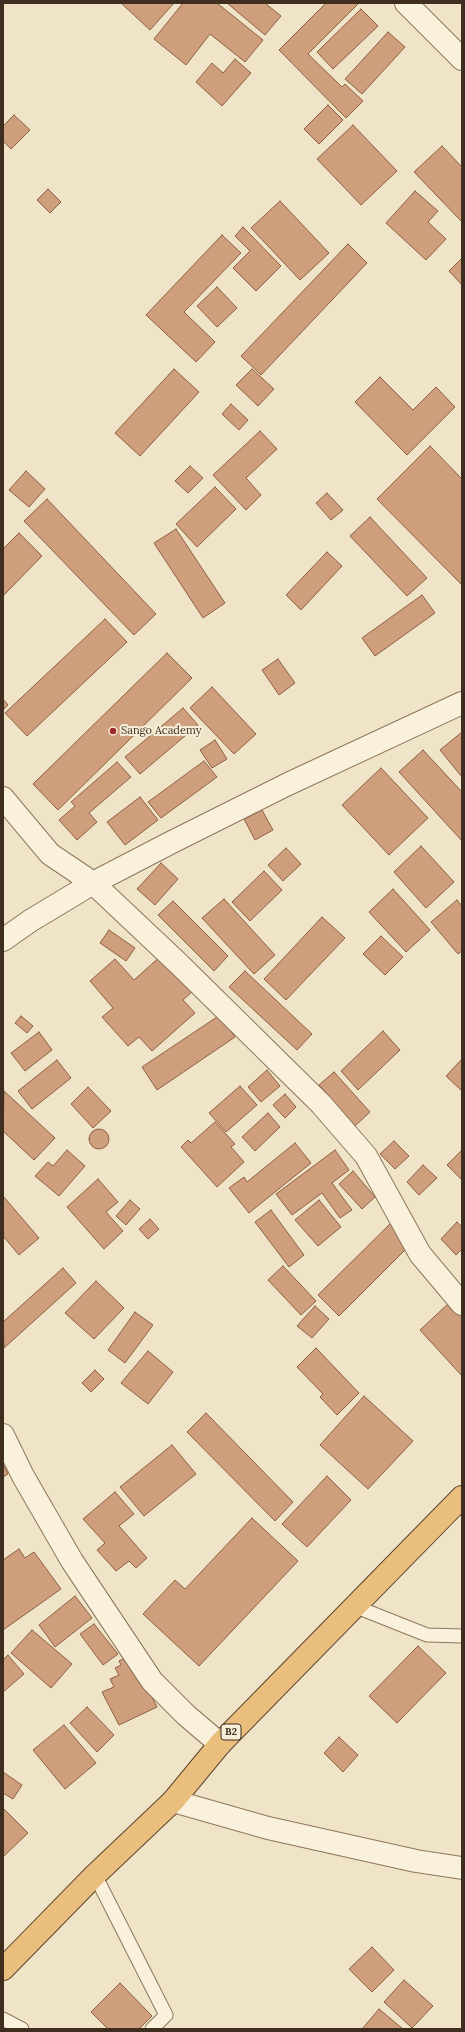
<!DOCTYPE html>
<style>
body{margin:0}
#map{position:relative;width:465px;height:2032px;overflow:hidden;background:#f0e4c8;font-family:Lora,serif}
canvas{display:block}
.frame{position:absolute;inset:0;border:4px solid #3d2e20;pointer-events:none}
</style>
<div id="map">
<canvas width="465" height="2032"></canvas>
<div class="frame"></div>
</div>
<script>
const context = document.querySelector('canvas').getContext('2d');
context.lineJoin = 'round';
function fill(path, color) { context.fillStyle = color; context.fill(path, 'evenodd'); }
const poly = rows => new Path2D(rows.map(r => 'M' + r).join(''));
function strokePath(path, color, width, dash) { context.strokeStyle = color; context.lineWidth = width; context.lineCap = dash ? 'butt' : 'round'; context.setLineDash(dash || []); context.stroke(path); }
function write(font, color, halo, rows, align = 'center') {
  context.font = font + ' Lora,serif'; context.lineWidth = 4; context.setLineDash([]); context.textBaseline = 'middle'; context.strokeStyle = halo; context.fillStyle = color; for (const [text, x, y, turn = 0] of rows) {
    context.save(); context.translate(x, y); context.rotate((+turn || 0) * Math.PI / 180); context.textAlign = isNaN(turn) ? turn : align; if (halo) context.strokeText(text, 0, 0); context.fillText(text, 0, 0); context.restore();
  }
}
const building = poly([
 [121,3,174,3,150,30,121,3],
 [183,3,217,3,263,40,245,62,210,34,186,65,154,39,183,3],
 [227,3,265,3,281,16,265,35,227,3],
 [326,3,359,3,308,54,342,87,345,84,363,101,346,118,279,50,326,3],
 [361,9,378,26,333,69,317,52,361,9],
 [388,32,405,47,362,94,345,79,388,32],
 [235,59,251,73,222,106,196,82,212,63,223,73,235,59],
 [328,105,343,120,319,144,304,129,328,105],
 [14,115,30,130,11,149,3,141,3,126,14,115],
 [353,125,397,171,361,205,317,159,353,125],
 [442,146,462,167,462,222,414,172,442,146],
 [48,189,61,202,50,213,37,200,48,189],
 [415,191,438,211,428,222,446,239,426,260,386,223,415,191],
 [280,201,329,253,300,280,251,228,280,201],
 [243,227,281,266,256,291,233,268,250,251,235,236,243,227],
 [222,235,241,253,184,312,215,342,196,362,146,315,222,235],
 [348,244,367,263,261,375,241,356,348,244],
 [462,258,462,285,449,271,462,258],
 [217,287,237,308,217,327,197,306,217,287],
 [174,369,199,392,140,456,115,433,174,369],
 [252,369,274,389,258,406,236,385,252,369],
 [380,377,413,410,436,387,455,407,407,455,355,402,380,377],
 [231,404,248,420,239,430,222,414,231,404],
 [260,431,277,449,246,478,261,495,246,510,213,475,260,431],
 [430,446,462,479,462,585,377,499,430,446],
 [190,466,203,478,188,493,175,481,190,466],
 [26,471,45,489,29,507,9,490,26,471],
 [215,487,236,509,197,547,176,524,215,487],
 [327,493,343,510,331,520,316,503,327,493],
 [47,499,156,614,134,635,24,521,47,499],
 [370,517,427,578,407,596,350,536,370,517],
 [176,529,225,603,203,618,154,543,176,529],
 [19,533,42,556,3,596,3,549,19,533],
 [327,552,342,566,301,610,286,595,327,552],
 [422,595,435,613,375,656,362,638,422,595],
 [105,619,127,642,27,736,5,713,105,619],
 [167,653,192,678,58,810,33,784,167,653],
 [278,659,295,683,279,695,262,670,278,659],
 [212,687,256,734,234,754,190,708,212,687],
 [3,699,8,705,3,710,3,699],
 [183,708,198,725,140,774,125,757,183,708],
 [462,732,462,777,440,750,462,732],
 [215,740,227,759,212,768,200,750,215,740],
 [423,750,462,792,462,841,399,772,423,750],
 [204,761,217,777,161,818,148,802,204,761],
 [117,762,131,777,89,813,97,822,77,840,59,820,75,806,71,802,117,762],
 [381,768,428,818,389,855,342,805,381,768],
 [140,797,158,820,125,845,107,822,140,797],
 [262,810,273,830,255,840,244,819,262,810],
 [421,846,454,882,426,908,394,872,421,846],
 [286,848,301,864,283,881,268,865,286,848],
 [161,863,178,879,155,905,137,889,161,863],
 [264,871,282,890,250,921,232,902,264,871],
 [393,889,430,930,406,952,369,912,393,889],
 [224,899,275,955,254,974,202,918,224,899],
 [457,900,462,906,462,951,458,954,431,922,457,900],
 [173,901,228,956,214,971,158,915,173,901],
 [322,917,345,938,286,1000,264,979,322,917],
 [109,930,135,948,126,961,100,943,109,930],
 [381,936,403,957,385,975,363,954,381,936],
 [163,954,194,990,183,1000,195,1013,152,1051,139,1037,128,1046,102,1017,113,1008,90,981,115,959,134,980,163,954],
 [245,971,312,1034,297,1050,229,987,245,971],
 [220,1015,235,1037,157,1090,142,1067,220,1015],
 [21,1016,33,1026,27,1033,15,1023,21,1016],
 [383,1031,400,1050,358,1090,341,1071,383,1031],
 [39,1032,52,1050,25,1071,11,1053,39,1032],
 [462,1059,462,1091,446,1076,462,1059],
 [57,1060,71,1078,32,1109,18,1091,57,1060],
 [267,1070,280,1086,261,1102,248,1087,267,1070],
 [334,1072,370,1112,355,1126,319,1085,334,1072],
 [240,1086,257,1105,226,1132,209,1113,240,1086],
 [88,1087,111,1111,93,1128,71,1104,88,1087],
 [4,1091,55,1138,34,1160,3,1131,4,1091],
 [285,1094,296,1107,285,1118,273,1105,285,1094],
 [268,1113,280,1127,255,1151,242,1137,268,1113],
 [215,1122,235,1144,231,1147,244,1162,217,1187,181,1147,188,1140,191,1143,215,1122],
 '89 1139a10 10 0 1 1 20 0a10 10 0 1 1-20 0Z',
 [394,1141,409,1156,395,1169,380,1154,394,1141],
 [295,1143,311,1163,249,1213,229,1188,244,1177,247,1182,295,1143],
 [67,1150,85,1166,59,1196,35,1176,48,1162,53,1166,67,1150],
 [335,1150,349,1170,332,1183,352,1210,340,1218,322,1193,292,1215,276,1194,335,1150],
 [462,1150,462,1180,447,1165,462,1150],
 [423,1165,437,1178,419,1195,407,1182,423,1165],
 [353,1171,375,1197,362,1209,339,1184,353,1171],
 [98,1179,118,1202,106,1212,123,1231,104,1249,67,1207,98,1179],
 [3,1196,39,1238,19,1255,3,1236,3,1196],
 [130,1200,140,1209,126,1225,116,1216,130,1200],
 [319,1200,341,1227,318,1246,295,1220,319,1200],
 [271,1210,304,1255,289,1267,255,1222,271,1210],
 [150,1219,159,1229,148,1239,139,1229,150,1219],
 [457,1222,462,1227,462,1249,456,1255,441,1239,457,1222],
 [391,1223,412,1243,339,1316,318,1295,391,1223],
 [283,1266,316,1301,301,1315,268,1280,283,1266],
 [63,1268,76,1283,4,1348,3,1322,63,1268],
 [96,1281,124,1308,94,1339,65,1313,96,1281],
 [450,1302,462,1315,462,1376,420,1330,450,1302],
 [315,1306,329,1319,312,1338,297,1326,315,1306],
 [135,1312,153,1325,125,1363,108,1350,135,1312],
 [316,1348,359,1393,337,1415,320,1397,323,1394,297,1367,316,1348],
 [148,1351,173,1372,148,1404,121,1383,148,1351],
 [95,1370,104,1379,91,1392,82,1383,95,1370],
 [364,1396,413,1441,368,1489,320,1445,364,1396],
 [206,1413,293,1502,275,1521,187,1432,206,1413],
 [172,1445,196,1474,144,1516,120,1487,172,1445],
 [3,1464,8,1474,3,1477,3,1464],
 [327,1476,351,1500,307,1547,282,1524,327,1476],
 [115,1492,134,1514,119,1526,147,1558,136,1568,129,1561,116,1571,97,1550,105,1543,83,1519,115,1492],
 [252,1518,298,1561,199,1666,143,1614,175,1580,185,1589,252,1518],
 [19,1549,25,1558,34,1552,61,1589,3,1630,3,1560,19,1549],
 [75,1596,92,1618,55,1647,39,1625,75,1596],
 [94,1624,118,1654,103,1665,80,1634,94,1624],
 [32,1630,72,1664,51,1688,11,1653,32,1630],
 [418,1646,446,1673,397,1723,369,1696,418,1646],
 [8,1655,24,1674,3,1692,3,1660,8,1655],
 [131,1655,157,1707,119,1725,102,1692,114,1687,110,1679,119,1675,115,1668,121,1665,119,1661,131,1655],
 [87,1707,114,1735,97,1752,70,1723,87,1707],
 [64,1725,96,1763,65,1789,33,1750,64,1725],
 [339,1737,358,1755,343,1772,324,1753,339,1737],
 [3,1772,22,1785,13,1799,3,1793,3,1772],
 [3,1808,28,1833,3,1857,3,1808],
 [372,1947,394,1970,372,1992,349,1969,372,1947],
 [404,1980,433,2006,412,2028,384,2002,404,1980],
 [120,1983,152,2016,139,2029,108,2029,91,2012,120,1983],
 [379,2009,403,2029,362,2029,379,2009]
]);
fill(building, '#cf9f7d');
strokePath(building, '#8d5f41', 1);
const service = poly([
 [354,1606,427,1635,462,1636],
 [95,1875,166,2015,152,2029],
 [3,2019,22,2029]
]);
const minor = poly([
 [406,3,462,59],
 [3,798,50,854,93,883,180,965,321,1104,366,1156,420,1254,462,1304],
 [3,940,30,921,93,883,172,842,288,784,462,703],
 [3,1435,23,1476,72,1561,152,1681,186,1715,220,1744],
 [173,1801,268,1828,416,1861,462,1868]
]);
const trunk = poly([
 [3,1969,95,1875,173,1801,220,1744,462,1497]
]);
strokePath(service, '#8d765c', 15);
strokePath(minor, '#8d765c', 24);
strokePath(trunk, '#5b4430', 24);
strokePath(service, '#faf1dc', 13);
strokePath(minor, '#faf1dc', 22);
strokePath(trunk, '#eabe7c', 22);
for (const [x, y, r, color] of [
 [113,731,4,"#9e2a2b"]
]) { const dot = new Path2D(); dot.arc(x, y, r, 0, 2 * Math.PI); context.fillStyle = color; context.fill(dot); strokePath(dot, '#f7eed8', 1.5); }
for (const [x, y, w] of [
 [231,1732,20]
]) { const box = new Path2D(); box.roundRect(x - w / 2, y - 8, w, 16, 3); context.fillStyle = '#f7eed8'; context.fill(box); strokePath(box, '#3d2e20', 1); }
write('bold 10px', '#3d2e20', null, [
 ["B2",231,1732]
]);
write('11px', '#3d2e20', '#f7eed8', [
 ["Sango Academy",121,731]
], 'left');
</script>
